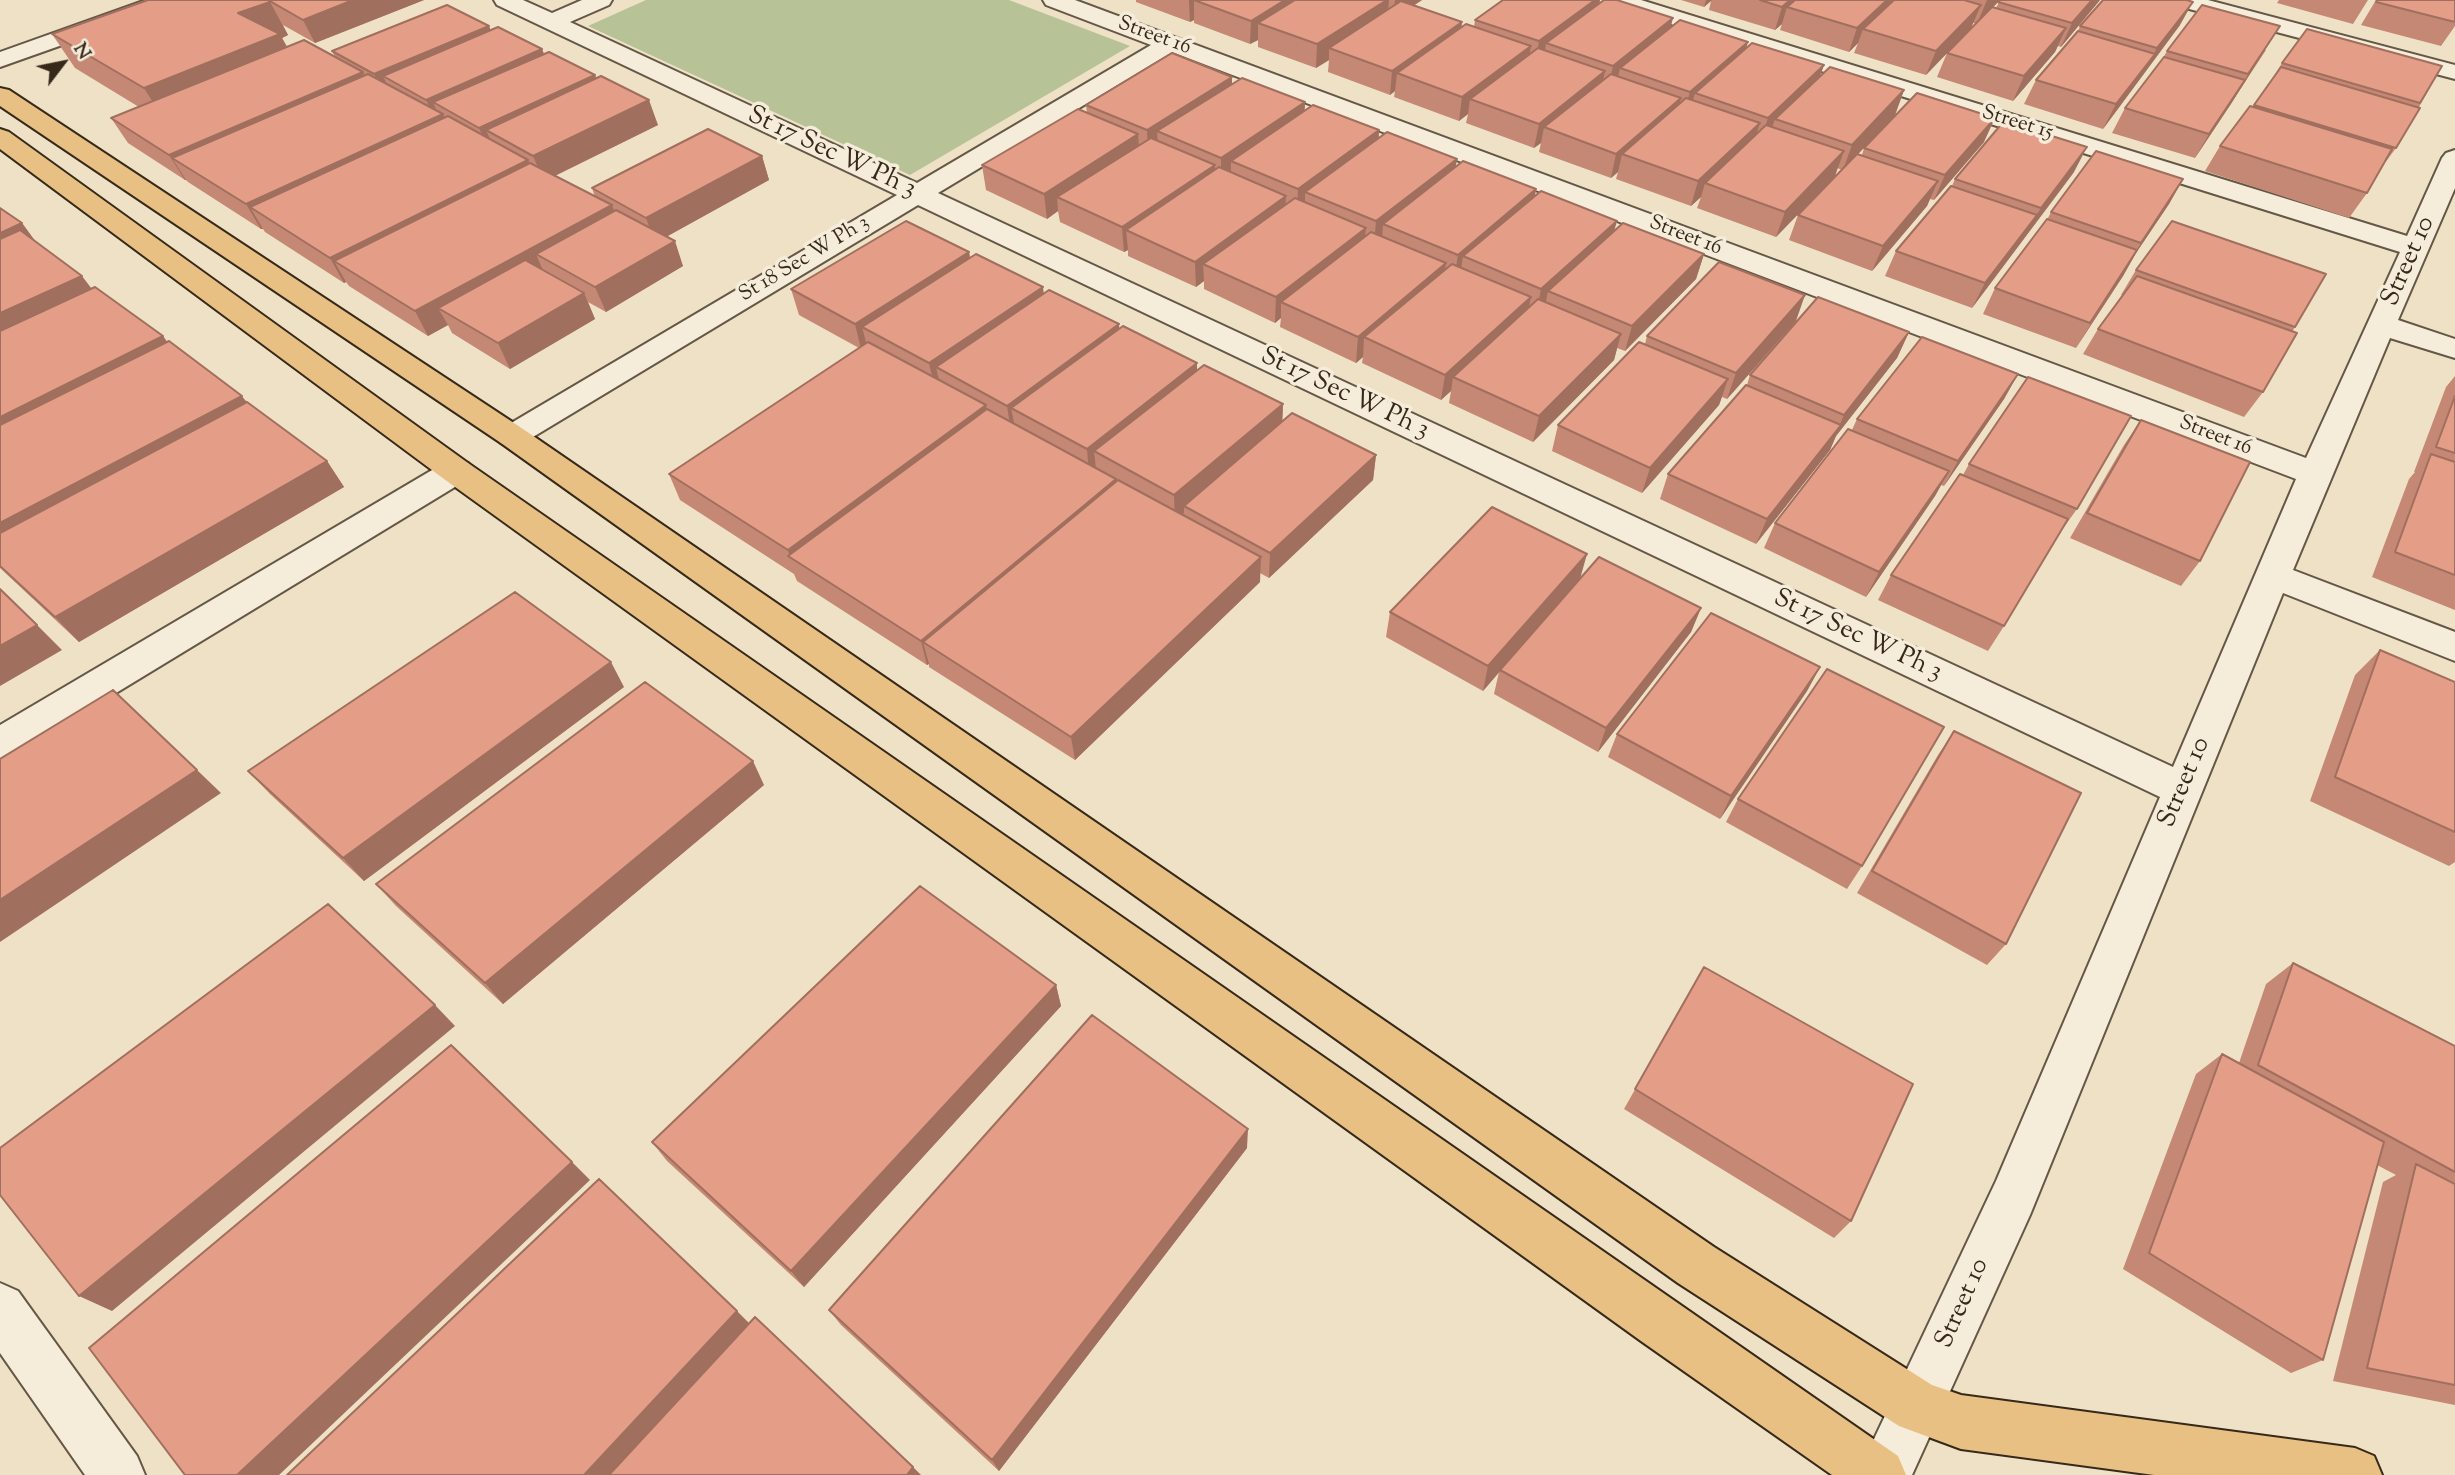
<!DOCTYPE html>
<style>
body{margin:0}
#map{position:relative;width:2455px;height:1475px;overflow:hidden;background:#efe1c6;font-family:"Sorts Mill Goudy",serif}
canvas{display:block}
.north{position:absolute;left:28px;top:28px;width:70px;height:70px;-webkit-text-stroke:5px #f5ecda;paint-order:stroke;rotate:58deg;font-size:19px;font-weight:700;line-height:28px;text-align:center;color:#36291a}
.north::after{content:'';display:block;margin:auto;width:24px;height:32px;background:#36291a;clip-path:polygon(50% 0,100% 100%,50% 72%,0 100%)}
</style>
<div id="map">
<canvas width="2455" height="1475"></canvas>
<div class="north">N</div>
</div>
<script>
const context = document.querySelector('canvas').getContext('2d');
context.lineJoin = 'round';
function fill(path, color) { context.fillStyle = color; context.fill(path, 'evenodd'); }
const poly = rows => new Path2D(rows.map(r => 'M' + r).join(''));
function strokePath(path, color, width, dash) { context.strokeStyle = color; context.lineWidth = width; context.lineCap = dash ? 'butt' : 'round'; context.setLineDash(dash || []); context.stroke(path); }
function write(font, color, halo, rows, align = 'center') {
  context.font = font + ' "Sorts Mill Goudy",serif'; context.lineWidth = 7; context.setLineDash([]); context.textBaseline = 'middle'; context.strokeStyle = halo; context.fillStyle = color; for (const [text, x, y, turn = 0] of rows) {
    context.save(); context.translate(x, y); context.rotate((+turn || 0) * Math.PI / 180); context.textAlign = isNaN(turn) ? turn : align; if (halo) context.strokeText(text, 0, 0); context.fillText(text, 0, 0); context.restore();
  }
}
fill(poly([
 [646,0,1009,0,1130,46,910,175,588,26]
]), '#b7c396');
const minor = poly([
 [146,0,178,0,175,5,0,67,0,52,146,0],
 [494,0,523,0,552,13,582,0,612,0,609,5,570,22,917,183,1151,45,1046,5,1043,0,1075,0,2306,458,2400,252,1610,5,1607,0,1641,0,2407,236,2442,158,2446,153,2455,150,2455,188,2398,320,2455,339,2455,358,2390,338,2293,570,2455,632,2455,661,2283,593,2030,1215,1912,1475,1857,1475,1996,1181,2160,797,918,205,523,443,512,446,501,443,496,436,501,429,897,195,497,5,494,0],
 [1172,52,2296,479,2173,767,938,193,1172,52],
 [2171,0,2208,0,2455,65,2455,79,2174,5,2171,0],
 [456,460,468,463,472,471,468,479,14,755,0,759,0,725,444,463,456,460],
 [0,1283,18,1291,137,1456,145,1475,85,1475,0,1353,0,1283]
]);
const major = poly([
 [0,88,9,90,523,429,1714,1247,1932,1385,1961,1395,2355,1448,2374,1456,2382,1475,2154,1475,1961,1449,1899,1426,1678,1283,501,443,0,106,0,88],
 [0,129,9,132,468,463,1898,1456,1906,1475,1832,1475,1641,1341,444,479,0,149,0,129]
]);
strokePath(minor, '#645745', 4);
strokePath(major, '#36291a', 4);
fill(minor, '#f5ecda');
fill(major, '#e8c083');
fill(poly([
 [148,0,424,0,315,43,283,25,288,35,282,38,287,47,335,57,332,51,490,30,542,49,544,54,595,75,596,78,658,125,555,176,595,197,592,188,762,156,769,180,666,237,683,266,606,312,588,302,595,319,510,369,452,333,448,325,428,336,349,286,346,282,344,283,265,232,263,229,261,229,188,182,186,180,185,180,128,143,111,118,139,107,75,68,52,34],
 [1136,0,1422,0,1413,6,1462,22,1461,28,1474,27,1475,20,1503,0,1600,0,1599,4,1671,27,1746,48,1824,65,1820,76,1904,90,1895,115,1858,154,1862,155,1864,148,1984,142,1934,200,1930,199,1927,206,1872,271,1789,240,1798,215,1842,170,1837,168,1835,176,1776,237,1697,208,1701,197,1691,206,1616,179,1618,172,1611,178,1539,152,1541,143,1534,148,1466,123,1468,114,1459,121,1394,97,1395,91,1390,95,1328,72,1329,60,1316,68,1258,47,1258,40,1250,44,1194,23,1194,20,1190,22,1136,2],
 [1681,0,2000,0,1993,7,1996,8,2000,0,2100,0,2061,47,2058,46,2055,52,2013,101,1937,77,1947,53,1976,23,1973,23,1971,28,1926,75,1854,53,1858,43,1849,52,1780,30,1782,24,1775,30,1709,10,1711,1,1704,7],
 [2279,0,2368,0,2353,24,2277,3],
 [2376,0,2455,0,2455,26,2441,46,2361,25],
 [2180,25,2103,129,2024,104,2036,80,2078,31,2080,26],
 [2266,50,2195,158,2112,133,2125,108,2163,58,2167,51],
 [2282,63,2442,66,2396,148,2381,168,2367,193,2349,218,2205,171,2220,146,2252,107,2274,76],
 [1232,84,1305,102,1304,111,1379,130,1379,138,1455,167,1536,189,1535,196,1614,231,1704,254,1696,279,1625,351,1617,348,1614,360,1533,442,1449,403,1451,391,1441,400,1362,363,1363,357,1356,363,1280,327,1281,318,1275,323,1204,289,1204,281,1196,287,1128,256,1128,250,1124,252,1060,222,1058,211,1047,219,986,190,982,165,1087,113,1086,105],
 [2074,172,1972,308,1885,276,1896,251,1952,186,1955,179],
 [2183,179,2169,204,2136,253,2123,276,2076,348,1983,314,1995,288,2047,220,2051,212],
 [0,208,22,223,35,241,91,289,163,336,167,342,327,461,344,487,79,642,0,568],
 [969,252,970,258,1043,287,1043,294,1119,324,1119,329,1197,370,1283,404,1282,422,1376,455,1373,480,1269,578,1260,573,1260,582,1075,760,929,667,929,664,927,665,797,581,794,574,680,500,669,474,859,348,799,315,791,289],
 [2136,270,2295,327,2292,332,2263,392,2244,417,2083,354,2098,329,2122,295,2121,295],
 [1796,321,1727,399,1722,397,1719,405,1642,493,1552,451,1558,425,1645,344,1647,336],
 [1909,332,1897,358,1836,436,1830,450,1756,544,1660,499,1668,474,1747,385,1750,375],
 [2018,374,2004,399,1944,486,1941,485,1935,496,1866,597,1764,548,1775,523,1852,430,1857,419],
 [2455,376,2455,610,2372,577,2409,479,2415,472,2414,472,2446,387],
 [2141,420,2200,561,2181,586,2070,538,2124,445],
 [1969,464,2077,509,2059,534,2004,626,1988,651,1878,600,1891,575,1963,475],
 [1580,578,1701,608,1691,632,1598,752,1494,694,1499,672,1483,691,1386,637,1390,612],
 [2380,650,2455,682,2455,862,2449,866,2310,801,2355,675],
 [1820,667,1807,691,1720,819,1608,757,1617,734],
 [624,687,364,881,270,794,248,771],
 [1954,731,2006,944,1987,965,1857,893,1938,755],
 [764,785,503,1004,396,906,376,884],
 [1738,799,1862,866,1847,889,1726,822],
 [2293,963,2455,1046,2455,1405,2333,1381,2383,1182,2396,1175,2377,1165,2323,1360,2291,1373,2123,1269,2196,1074,2222,1054,2239,1063,2266,984],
 [1704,967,1851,1221,1834,1238,1624,1109],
 [1056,985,1061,1006,804,1287,667,1161,652,1142],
 [1247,1148,999,1471,841,1325,829,1310]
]), '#c48874');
fill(poly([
 [353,0,424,0,315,43,303,20],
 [1189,0,1194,0,1194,20,1190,22],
 [1285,0,1323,0,1258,23,1258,40,1250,44,1251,21],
 [1387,0,1389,0,1387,22,1329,48,1329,60,1316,68,1317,44],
 [1395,0,1422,0,1393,19],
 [1595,0,1600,0,1596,19,1546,43,1544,59,1535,65,1539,41],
 [1706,0,1712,0,1704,7],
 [1790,0,1810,0,1787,7,1782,24,1775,30,1782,7],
 [1887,0,1898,0,1863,29,1858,43,1849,52,1857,28],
 [1987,0,2000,0,1977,24],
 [2092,0,2100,0,2061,47,2072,23],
 [270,2,288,35,282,38,299,68,166,123,144,88,238,13],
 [2193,2,2180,25,2103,129,2116,104,2152,57,2157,48],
 [1981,5,1971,28,1926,75,1936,51],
 [1673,18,1667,42,1620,68,1617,82,1608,90,1613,66],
 [1462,22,1459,46,1397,73,1395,91,1390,95,1392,71],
 [489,26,499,50,383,76,392,96,386,98,374,74],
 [2280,26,2231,104,2195,158,2209,134],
 [2066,28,2055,52,2013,101,2024,76],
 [1748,42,1741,66,1695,93,1690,110,1683,116,1690,92],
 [1531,46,1527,70,1470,99,1468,114,1459,121,1462,97],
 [542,49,551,73,433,102,439,116,443,114,455,139,250,207,263,229,261,229,246,204,435,118,426,100],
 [1824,65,1815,89,1775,119,1770,133,1760,142,1768,118],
 [1605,71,1600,95,1544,127,1541,143,1534,148,1539,124],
 [363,72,375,97,172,158,186,180,185,180,169,155],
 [595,75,603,99,486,130,495,150,490,152,479,128],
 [1232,77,1232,101,1157,131,1158,148,1148,155,1147,130],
 [1904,90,1895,115,1843,170,1852,145],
 [1681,98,1675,122,1622,154,1618,172,1611,178,1616,154],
 [649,100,658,125,544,181,533,156],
 [1305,102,1304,126,1231,161,1231,176,1221,183,1221,158],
 [1995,118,1984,142,1934,200,1945,175],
 [1760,123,1752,148,1705,183,1701,197,1691,206,1698,181],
 [1379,130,1377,155,1305,192,1305,208,1297,214,1298,189],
 [1138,134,1140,159,1057,197,1058,211,1047,219,1044,194],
 [2087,147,2074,172,1972,308,1985,283],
 [1844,151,1835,176,1776,237,1785,212],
 [762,156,769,180,655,243,646,218],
 [1457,159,1453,184,1383,224,1382,240,1374,246,1376,221],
 [528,160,539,185,334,261,346,282,344,283,330,258],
 [1215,165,1215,190,1126,230,1128,250,1124,252,1122,227],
 [2183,179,2169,204,2136,253,2123,276,2076,348,2141,243],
 [1938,181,1927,206,1872,271,1883,246],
 [1536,189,1531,214,1463,256,1460,276,1454,280,1458,255],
 [1286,196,1285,221,1203,264,1204,281,1196,287,1195,262],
 [612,205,621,230,536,254,544,273,438,308,448,325,428,336,415,311],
 [1617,221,1610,246,1548,291,1545,306,1536,315,1541,289],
 [22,223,41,249,0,267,0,233],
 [1366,228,1363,253,1281,302,1281,318,1275,323,1276,297],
 [675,241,683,266,606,312,595,287],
 [969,252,973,277,862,327,867,346,861,349,855,324],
 [1704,254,1696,279,1625,351,1632,326],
 [1446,263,1442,289,1364,337,1363,357,1356,363,1358,337],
 [82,276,101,301,0,348,0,313],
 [1043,287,1046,312,936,367,940,385,935,389,929,363],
 [584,293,595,319,510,369,498,343],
 [1805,295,1796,321,1727,399,1736,373],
 [1531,297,1526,322,1453,377,1451,391,1441,400,1445,375],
 [1119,324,1121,350,1011,408,1015,428,1011,431,1007,406],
 [1909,332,1897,358,1836,436,1830,450,1756,544,1767,519,1838,429,1844,415],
 [1621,334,1614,360,1533,442,1539,416],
 [163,336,181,362,0,453,0,417],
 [1197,363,1197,388,1094,451,1096,469,1089,474,1087,449],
 [2018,374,2004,399,1944,486,1958,461],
 [1728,379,1719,405,1642,493,1650,468],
 [242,396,260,421,0,562,0,523],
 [1283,404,1282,429,1184,506,1184,513,1175,520,1174,495],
 [986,405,990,430,790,557,788,550],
 [1376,455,1373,480,1269,578,1270,553],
 [327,461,344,487,79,642,55,617],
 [1949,471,1935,496,1866,597,1879,572],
 [1116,479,1118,504,923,642,929,664,927,665,921,641],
 [1587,554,1580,579,1483,691,1488,666],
 [1261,557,1260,582,1075,760,1071,737],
 [1701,608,1691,632,1598,752,1606,728],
 [37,625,62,650,0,686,0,646],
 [611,662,624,687,364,881,343,858],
 [1820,667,1807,691,1720,819,1731,796],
 [753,761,764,785,503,1004,485,983],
 [197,770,221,793,0,942,0,900],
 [1056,985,1061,1006,804,1287,791,1271],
 [435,1005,455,1026,112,1311,79,1296],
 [1248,1129,1247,1148,999,1471,992,1460],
 [572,1162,590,1180,279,1475,237,1475],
 [737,1311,752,1326,614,1475,584,1475],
 [913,1467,921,1475,907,1475]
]), '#a06f5e');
const building = poly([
 [148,0,268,0,270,2,238,13,280,34,144,88,52,34,148,0],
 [268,0,353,0,303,20,268,0],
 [1194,0,1285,0,1251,21,1194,0],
 [1295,0,1387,0,1317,44,1258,23,1295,0],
 [1503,0,1595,0,1539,41,1475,20,1503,0],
 [1604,0,1617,0,1673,18,1613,66,1546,43,1604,0],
 [1760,0,1790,0,1782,7,1760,0],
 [1795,0,1887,0,1857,28,1787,7,1795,0],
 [1894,0,1964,0,1981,5,1936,51,1863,29,1894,0],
 [2000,0,2092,0,2072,23,1998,2,2000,0],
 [2103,0,2187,0,2193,2,2157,48,2080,26,2103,0],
 [2377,0,2455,0,2455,22,2376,2,2377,0],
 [1401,1,1462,22,1392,71,1329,48,1401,1],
 [447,5,489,26,374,74,332,51,447,5],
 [2202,5,2280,26,2248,74,2167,51,2202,5],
 [1992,7,2066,28,2024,76,1947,53,1992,7],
 [1680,20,1748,42,1690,92,1620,68,1680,20],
 [1466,24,1531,46,1462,97,1397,73,1466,24],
 [498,27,542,49,426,100,383,76,498,27],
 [2307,29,2442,66,2420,103,2282,63,2307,29],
 [2078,31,2155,54,2116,104,2036,80,2078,31],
 [304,40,363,72,169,155,111,118,304,40],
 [1752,43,1824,65,1768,118,1695,93,1752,43],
 [1538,48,1605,71,1539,124,1470,99,1538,48],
 [549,52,595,75,479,128,433,102,549,52],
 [1172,53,1232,77,1147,130,1086,105,1172,53],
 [2164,57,2245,80,2209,134,2125,108,2164,57],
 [1830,67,1904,90,1852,145,1775,119,1830,67],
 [2281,67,2420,108,2396,148,2254,105,2281,67],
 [368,74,443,114,246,204,172,158,368,74],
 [1611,74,1681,98,1616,154,1544,127,1611,74],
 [601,76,649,100,533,156,486,130,601,76],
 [1242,78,1305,102,1221,158,1157,131,1242,78],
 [1917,93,1995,118,1945,175,1864,148,1917,93],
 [1686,98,1760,123,1698,181,1622,154,1686,98],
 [1313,105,1379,130,1298,189,1231,161,1313,105],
 [2250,106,2392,149,2367,193,2220,146,2250,106],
 [1078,109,1138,134,1044,194,982,165,1078,109],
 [448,116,528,160,330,258,250,207,448,116],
 [2004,121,2087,147,2041,208,1955,179,2004,121],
 [1766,125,1844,151,1785,212,1705,183,1766,125],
 [708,129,762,156,646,218,592,188,708,129],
 [1387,132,1457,159,1376,221,1305,192,1387,132],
 [1151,138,1215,165,1122,227,1057,197,1151,138],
 [2096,151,2183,179,2141,243,2051,212,2096,151],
 [1857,154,1938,181,1883,246,1798,215,1857,154],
 [1463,161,1536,189,1458,255,1383,224,1463,161],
 [530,163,612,205,415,311,334,261,530,163],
 [1219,167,1286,196,1195,262,1126,230,1219,167],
 [1951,186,2037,215,1985,283,1896,251,1951,186],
 [1541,191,1617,221,1541,289,1463,256,1541,191],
 [1295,198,1366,228,1276,297,1203,264,1295,198],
 [0,208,22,223,0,233,0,208],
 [616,210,675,241,595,287,536,254,616,210],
 [2047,219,2137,250,2090,323,1995,288,2047,219],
 [906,221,969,252,855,324,791,289,906,221],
 [2172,221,2326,274,2295,327,2136,270,2172,221],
 [1623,223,1704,254,1632,326,1548,291,1623,223],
 [20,230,82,276,0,313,0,239,20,230],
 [1371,232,1446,263,1358,337,1281,302,1371,232],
 [976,254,1043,287,929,363,862,327,976,254],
 [525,260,584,293,498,343,438,308,525,260],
 [1719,262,1805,295,1736,373,1647,336,1719,262],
 [1452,264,1531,297,1445,375,1364,337,1452,264],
 [2137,276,2297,333,2263,392,2098,329,2137,276],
 [95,287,163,336,0,417,0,331,95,287],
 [1049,290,1119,324,1007,406,936,367,1049,290],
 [1818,297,1909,332,1844,415,1750,375,1818,297],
 [1538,299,1621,334,1539,416,1453,377,1538,299],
 [1123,326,1197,363,1087,449,1011,408,1123,326],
 [1922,337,2018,374,1958,461,1857,419,1922,337],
 [169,341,242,396,0,523,0,425,169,341],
 [868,342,986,405,788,550,669,474,868,342],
 [1639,342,1728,379,1650,468,1558,425,1639,342],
 [1204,365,1283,404,1174,495,1094,451,1204,365],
 [2028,377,2131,416,2077,509,1969,464,2028,377],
 [1746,385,1841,425,1767,519,1668,474,1746,385],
 [2455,396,2455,453,2436,447,2455,396],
 [247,402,327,461,55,617,0,566,0,533,247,402],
 [987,409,1116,479,921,641,788,556,987,409],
 [1292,413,1376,455,1270,553,1184,506,1292,413],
 [2141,420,2250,462,2200,561,2087,513,2141,420],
 [1848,429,1949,471,1879,572,1775,523,1848,429],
 [2431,454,2455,462,2455,575,2395,552,2431,454],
 [1960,474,2068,519,2004,626,1891,575,1960,474],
 [1118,480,1261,557,1071,737,923,642,1118,480],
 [1492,507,1587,554,1488,666,1390,612,1492,507],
 [1599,557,1701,608,1606,728,1500,670,1599,557],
 [0,589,37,625,0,646,0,589],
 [515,592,611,662,343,858,248,771,515,592],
 [1711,613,1820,667,1731,796,1617,734,1711,613],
 [2380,650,2455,682,2455,832,2335,777,2380,650],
 [1827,669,1944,727,1862,866,1738,799,1827,669],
 [645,682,753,761,485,983,376,884,645,682],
 [113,690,197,770,0,900,0,759,113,690],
 [1954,731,2081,793,2006,944,1872,871,1954,731],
 [920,886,1056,985,791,1271,652,1142,920,886],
 [328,904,435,1005,79,1296,0,1195,0,1148,328,904],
 [2293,963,2455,1046,2455,1172,2258,1065,2293,963],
 [1704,967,1913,1084,1851,1221,1635,1089,1704,967],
 [1092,1015,1248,1129,992,1460,829,1310,1092,1015],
 [451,1045,572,1162,237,1475,185,1475,89,1348,451,1045],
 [2222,1054,2384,1142,2323,1360,2149,1253,2222,1054],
 [2416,1164,2455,1184,2455,1385,2367,1368,2416,1164],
 [599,1179,737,1311,584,1475,287,1475,599,1179],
 [755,1317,913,1467,907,1475,609,1475,755,1317]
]);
fill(building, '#e49e87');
strokePath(building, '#a06f5e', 2);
write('21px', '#36291a', '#f5ecda', [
 ["Street 16",1154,37,20],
 ["Street 15",2017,124,17],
 ["Street 16",1685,237,21],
 ["St 18 Sec W Ph 3",805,260,-31],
 ["Street 16",2215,437,21]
]);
write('26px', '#36291a', '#f5ecda', [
 ["St 17 Sec W Ph 3",831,154,25],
 ["Street 10",2410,262,-66],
 ["St 17 Sec W Ph 3",1344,395,25],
 ["St 17 Sec W Ph 3",1857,637,25],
 ["Street 10",2186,783,-67],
 ["Street 10",1964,1304,-66]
]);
</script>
